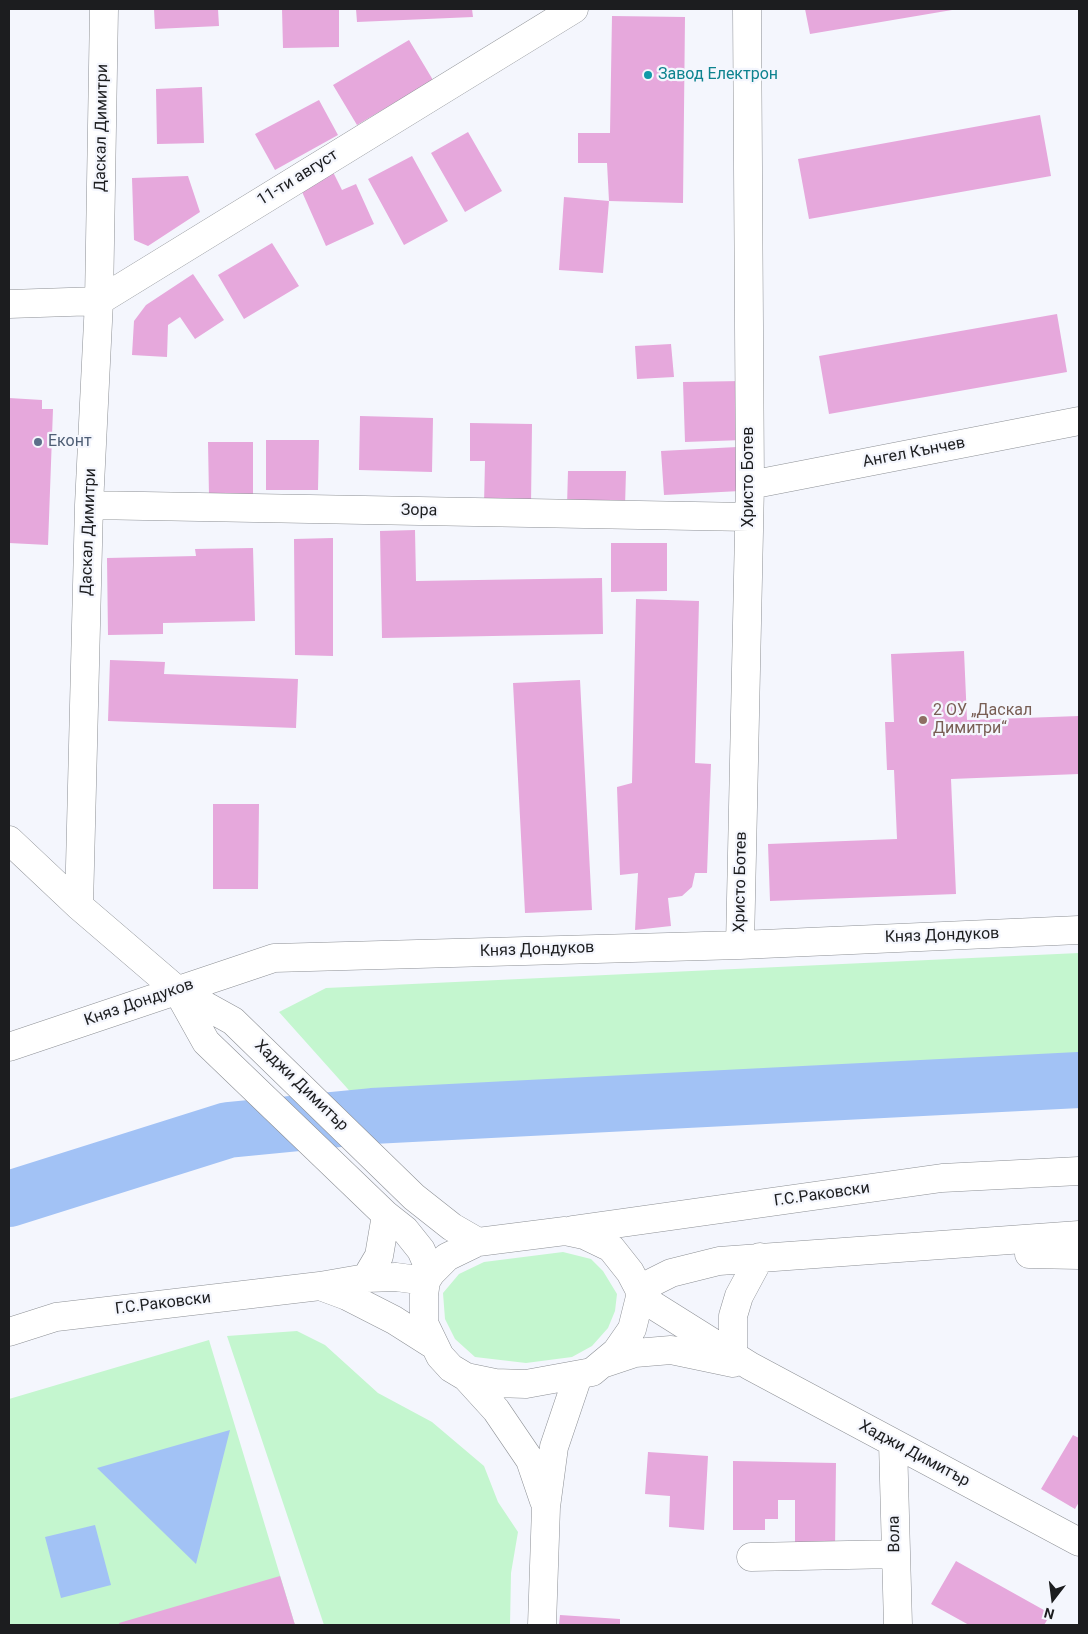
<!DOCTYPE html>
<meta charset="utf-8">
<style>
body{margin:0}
#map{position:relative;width:1088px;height:1634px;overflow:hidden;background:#f4f6fd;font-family:Roboto,sans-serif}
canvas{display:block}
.frame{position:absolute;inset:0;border:10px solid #1c1d1f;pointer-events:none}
.north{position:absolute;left:1028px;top:1574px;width:50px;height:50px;-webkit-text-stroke:4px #f4f6fd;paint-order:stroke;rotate:195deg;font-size:14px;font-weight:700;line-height:20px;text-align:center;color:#1c1d1f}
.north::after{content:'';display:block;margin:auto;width:18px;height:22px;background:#1c1d1f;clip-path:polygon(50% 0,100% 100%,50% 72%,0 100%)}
</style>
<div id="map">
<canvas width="1088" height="1634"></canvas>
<div class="frame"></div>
<div class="north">N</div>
</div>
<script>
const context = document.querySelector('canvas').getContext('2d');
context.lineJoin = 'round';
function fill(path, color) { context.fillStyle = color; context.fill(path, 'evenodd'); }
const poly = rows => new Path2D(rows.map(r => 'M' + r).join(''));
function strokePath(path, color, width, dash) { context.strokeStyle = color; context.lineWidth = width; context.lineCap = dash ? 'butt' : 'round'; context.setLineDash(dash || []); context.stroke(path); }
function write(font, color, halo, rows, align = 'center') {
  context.font = font + ' Roboto,sans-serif'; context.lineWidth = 4.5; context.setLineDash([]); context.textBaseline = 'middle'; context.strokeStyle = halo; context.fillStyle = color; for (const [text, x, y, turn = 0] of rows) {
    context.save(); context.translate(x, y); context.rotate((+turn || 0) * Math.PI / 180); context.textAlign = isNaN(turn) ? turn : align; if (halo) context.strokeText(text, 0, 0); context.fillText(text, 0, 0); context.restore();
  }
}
fill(poly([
 [1079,953,1079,1080,372,1116,279,1012,326,988],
 [563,1252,591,1259,603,1271,617,1294,615,1311,608,1328,592,1346,572,1357,526,1363,475,1357,455,1339,445,1319,443,1293,459,1274,484,1262],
 [297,1331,325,1345,378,1393,432,1422,484,1466,498,1502,518,1532,511,1573,510,1625,324,1625,227,1336],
 [209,1340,295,1625,9,1625,9,1399]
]), '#c4f6cf');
fill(poly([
 [230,1430,196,1564,97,1468],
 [95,1525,111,1585,61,1598,45,1537]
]), '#a2c2f5');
strokePath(poly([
 [9,1199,228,1130,372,1116,1079,1080]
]), '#a2c2f5', 56);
fill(poly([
 [154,9,218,9,219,26,155,29],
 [282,9,339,9,339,47,283,48],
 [356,9,472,9,473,17,357,22],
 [805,9,951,9,952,10,810,34],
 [612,16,685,17,683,203,609,201,607,163,578,163,578,133,610,133],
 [409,40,433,80,357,125,333,85],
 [202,87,204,143,157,144,156,89],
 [319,100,338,135,275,170,255,134],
 [1040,115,1051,176,809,219,798,159],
 [468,132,502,191,465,212,431,153],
 [412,156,448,221,404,245,368,179],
 [332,170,342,190,356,184,374,224,326,246,299,185],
 [188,176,200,212,148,246,134,240,132,178],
 [564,197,609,201,603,273,559,270],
 [272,243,299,286,244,319,218,275],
 [193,274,224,320,195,339,180,317,168,325,167,357,132,355,134,321,146,305],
 [1057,314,1067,372,829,414,819,356],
 [671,344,674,377,637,379,635,346],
 [742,381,743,440,685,442,683,382],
 [9,398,42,400,42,409,53,409,48,545,9,543],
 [360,416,433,418,432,472,359,470],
 [470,423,532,424,531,505,484,504,485,461,470,461],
 [266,440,319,440,318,490,266,490],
 [208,442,253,442,253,496,209,496],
 [737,447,740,491,664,495,661,451],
 [568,471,626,471,625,507,567,506],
 [415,530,416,581,602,578,603,634,382,638,380,531],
 [333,538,333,656,295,655,294,539],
 [611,543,667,543,667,591,611,592],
 [253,548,255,621,163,623,163,634,108,635,107,558,196,556,195,549],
 [636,599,699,601,695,763,711,764,707,873,695,873,692,887,682,896,668,898,671,926,635,930,638,873,620,875,617,787,632,783],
 [964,651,967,720,1079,716,1079,774,951,779,956,894,770,901,768,844,897,839,894,770,887,770,885,722,894,722,891,654],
 [110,660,165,662,164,674,298,679,296,728,108,721],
 [580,680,592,910,525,913,513,683],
 [213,804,259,804,258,889,213,889],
 [1073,1435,1079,1438,1079,1502,1075,1509,1041,1489],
 [648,1452,708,1456,704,1530,669,1527,670,1496,645,1494],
 [733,1461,836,1463,835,1551,795,1550,795,1500,778,1500,778,1519,765,1519,765,1530,733,1530],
 [956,1561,1051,1614,1044,1625,969,1625,931,1604],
 [280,1576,295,1625,120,1625,119,1623],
 [560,1615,620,1619,620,1625,559,1625]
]), '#e6a8dc');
const minor = poly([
 [9,304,99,301,574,9],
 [750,485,1079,421],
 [89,505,749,517],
 [9,840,79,906,177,990,233,1021,414,1197,452,1227,478,1242],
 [79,906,89,505,99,301,104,9],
 [740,945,750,485,747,9],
 [177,990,206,1042,386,1215,405,1230,421,1250,431,1273],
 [9,1047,274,958,740,945,1079,930],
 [572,1230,942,1178,1079,1171],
 [565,1231,584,1235,611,1248,630,1272,639,1289,640,1297,632,1329,616,1352,592,1372,526,1384,495,1383,466,1377,451,1368,440,1356,424,1323,424,1295,426,1281,431,1273,447,1257,478,1242,565,1231],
 [1029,1254,1079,1255],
 [366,1278,379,1256,386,1215],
 [320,1286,347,1296,394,1320,435,1346],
 [639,1289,671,1273,719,1261,1079,1235],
 [640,1297,750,1366,1079,1542],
 [9,1332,56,1317,320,1286,366,1278,396,1277,426,1281],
 [733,1356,733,1316,739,1296,760,1257],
 [605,1363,635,1353,671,1350,733,1363],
 [466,1377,496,1410,530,1460,544,1501],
 [893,1443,898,1625],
 [751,1557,896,1554],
 [542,1625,546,1507,554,1447,578,1376]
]);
strokePath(minor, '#8d9095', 29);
strokePath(minor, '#fff', 28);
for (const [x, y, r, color] of [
 [648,75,5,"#0f9aa8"],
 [38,442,5,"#5c6f8a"],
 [923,720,5,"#8d6e63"]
]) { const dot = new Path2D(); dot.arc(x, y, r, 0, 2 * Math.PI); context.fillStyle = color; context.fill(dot); strokePath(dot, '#f4f6fd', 2); }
write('16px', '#0d838f', '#f4f6fd', [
 ["Завод Електрон",658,75]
], 'left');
write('16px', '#1c1d1f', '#f4f6fd', [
 ["Даскал Димитри",102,128,-89],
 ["11-ти август",298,178,-32],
 ["Ангел Кънчев",914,453,-11],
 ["Христо Ботев",749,477,-90],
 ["Зора",419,511,1],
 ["Даскал Димитри",89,532,-88],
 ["Христо Ботев",741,882,-89],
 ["Княз Дондуков",942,936,-2],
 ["Княз Дондуков",537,950,-2],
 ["Княз Дондуков",139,1003,-19],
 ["Хаджи Димитър",301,1086,44],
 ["Г.С.Раковски",822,1195,-8],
 ["Г.С.Раковски",163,1304,-7],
 ["Хаджи Димитър",914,1454,28],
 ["Вола",895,1534,-91]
]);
write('16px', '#4e5e75', '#f4f6fd', [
 ["Еконт",48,442]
], 'left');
write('16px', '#785e54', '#f4f6fd', [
 ["2 ОУ „Даскал",933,711],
 ["Димитри“",933,729]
], 'left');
</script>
